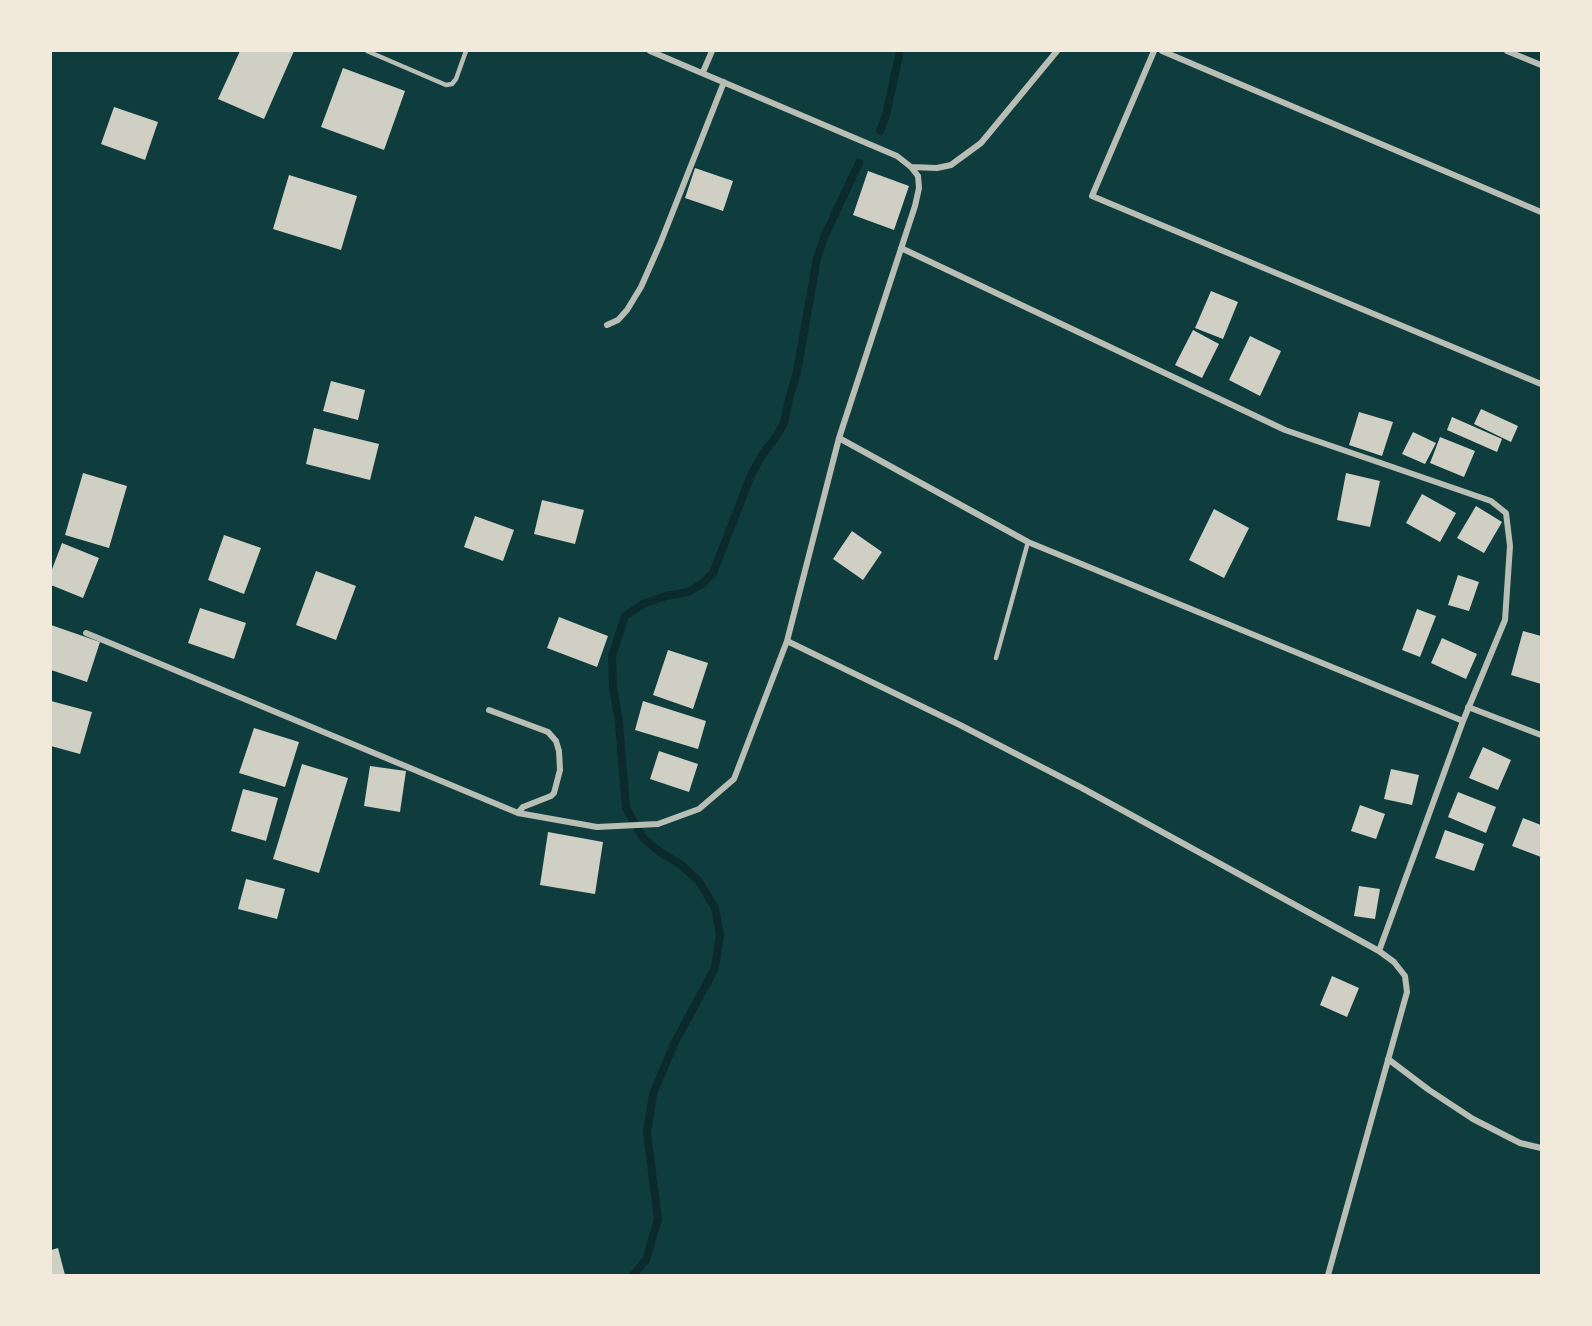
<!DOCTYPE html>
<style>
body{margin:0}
#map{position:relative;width:1592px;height:1326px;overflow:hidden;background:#0f3d3e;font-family:"Nunito Sans",sans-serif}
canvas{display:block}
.frame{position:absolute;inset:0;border:52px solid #f1e9da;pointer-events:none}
</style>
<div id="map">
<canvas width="1592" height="1326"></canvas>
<div class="frame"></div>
</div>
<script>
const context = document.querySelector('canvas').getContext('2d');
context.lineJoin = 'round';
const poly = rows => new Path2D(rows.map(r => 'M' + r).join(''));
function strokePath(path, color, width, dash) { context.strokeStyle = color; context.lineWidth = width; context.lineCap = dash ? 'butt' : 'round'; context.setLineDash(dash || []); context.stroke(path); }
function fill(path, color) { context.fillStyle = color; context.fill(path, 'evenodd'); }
strokePath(poly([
 [880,131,886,115,900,51],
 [633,1275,646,1260,658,1219,647,1133,653,1094,674,1044,715,968,720,934,715,908,698,880,680,864,660,852,643,838,626,808,619,723,613,687,612,656,625,616,643,604,666,596,688,592,702,584,713,573,752,473,762,455,776,437,784,423,789,399,797,372,817,258,825,235,859,163]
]), '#0a2a2b', 8);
fill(poly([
 [240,51,294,51,264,119,218,99],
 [343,68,405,91,384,150,321,127],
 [114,107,158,122,145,160,101,144],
 [695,168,733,181,723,211,685,198],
 [868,171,909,186,894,230,853,215],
 [289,175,357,196,341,250,273,229],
 [1211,291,1238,302,1223,339,1195,328],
 [1193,330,1219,344,1202,378,1175,365],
 [1250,336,1281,351,1260,396,1229,380],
 [331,381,365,390,358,420,323,411],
 [1481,409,1518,426,1511,442,1474,424],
 [1359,412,1393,422,1382,456,1349,445],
 [1452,417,1502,439,1497,452,1447,430],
 [314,428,379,444,370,480,306,464],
 [1413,432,1436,443,1425,464,1402,454],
 [1440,437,1475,451,1464,477,1430,463],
 [83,473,127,486,109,548,65,535],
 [1346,473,1380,481,1370,527,1337,520],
 [1422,494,1456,513,1440,542,1406,523],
 [542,500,584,510,575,544,534,534],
 [1476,506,1502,522,1484,553,1457,538],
 [1214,509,1249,528,1224,578,1189,560],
 [475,516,514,530,503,561,464,547],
 [852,531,882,552,863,580,833,559],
 [224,535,261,548,244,594,208,580],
 [62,543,99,558,83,598,51,585,51,572],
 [316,571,356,586,336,640,296,625],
 [1458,575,1479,582,1469,611,1448,605],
 [200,608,246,623,234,659,188,643],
 [1417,609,1436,616,1420,657,1402,650],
 [559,617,608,636,597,667,547,648],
 [51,625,100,642,87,682,51,670],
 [1523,631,1541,636,1541,684,1511,675],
 [1442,638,1477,654,1466,679,1431,663],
 [668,650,708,663,693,709,653,695],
 [51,701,92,712,80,754,51,746],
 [643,701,706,721,698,749,635,730],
 [254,728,299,742,285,787,239,773],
 [1483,747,1511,760,1498,790,1469,778],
 [659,751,698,764,689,792,650,779],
 [302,764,348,778,319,873,273,859],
 [370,766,406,771,400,812,364,806],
 [1391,769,1419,775,1412,805,1384,799],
 [243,789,278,798,266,841,231,831],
 [1458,792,1496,807,1486,833,1448,817],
 [1360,805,1385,814,1376,839,1351,831],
 [1523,818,1541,825,1541,857,1512,846],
 [1445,830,1484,844,1474,871,1435,858],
 [548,832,603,842,595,894,540,885],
 [246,879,285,889,277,919,238,909],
 [1359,886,1380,889,1375,919,1354,916],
 [1332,976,1359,988,1347,1017,1320,1005],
 [58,1248,65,1275,51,1275,51,1250]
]), '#cfcfc3');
strokePath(poly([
 [367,51,446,85,452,84,456,79,466,51],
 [996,658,1028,542]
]), '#b8beb3', 4.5);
strokePath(poly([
 [650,51,897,156,911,167,918,176,919,188,915,206,839,438,787,641,960,725,1082,788,1379,951,1394,962,1405,976,1407,992,1328,1275],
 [1154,51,1092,196,1541,384],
 [1162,51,1541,212],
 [1507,51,1541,65],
 [703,72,712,51],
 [911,167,937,168,951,165,981,143,1057,51],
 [901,248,1285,430,1491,501,1506,513,1510,546,1505,620,1463,721],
 [607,325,618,320,627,310,641,287,660,244,724,82],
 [839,438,1028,542,1463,721,1379,951],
 [86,633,518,813,597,827,658,824,699,809,734,779,787,641],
 [1468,707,1541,735],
 [489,710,548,732,556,741,559,751,560,770,554,793,551,796,523,807,518,813],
 [1388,1059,1429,1090,1473,1119,1520,1143,1541,1148]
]), '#b8beb3', 6);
</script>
